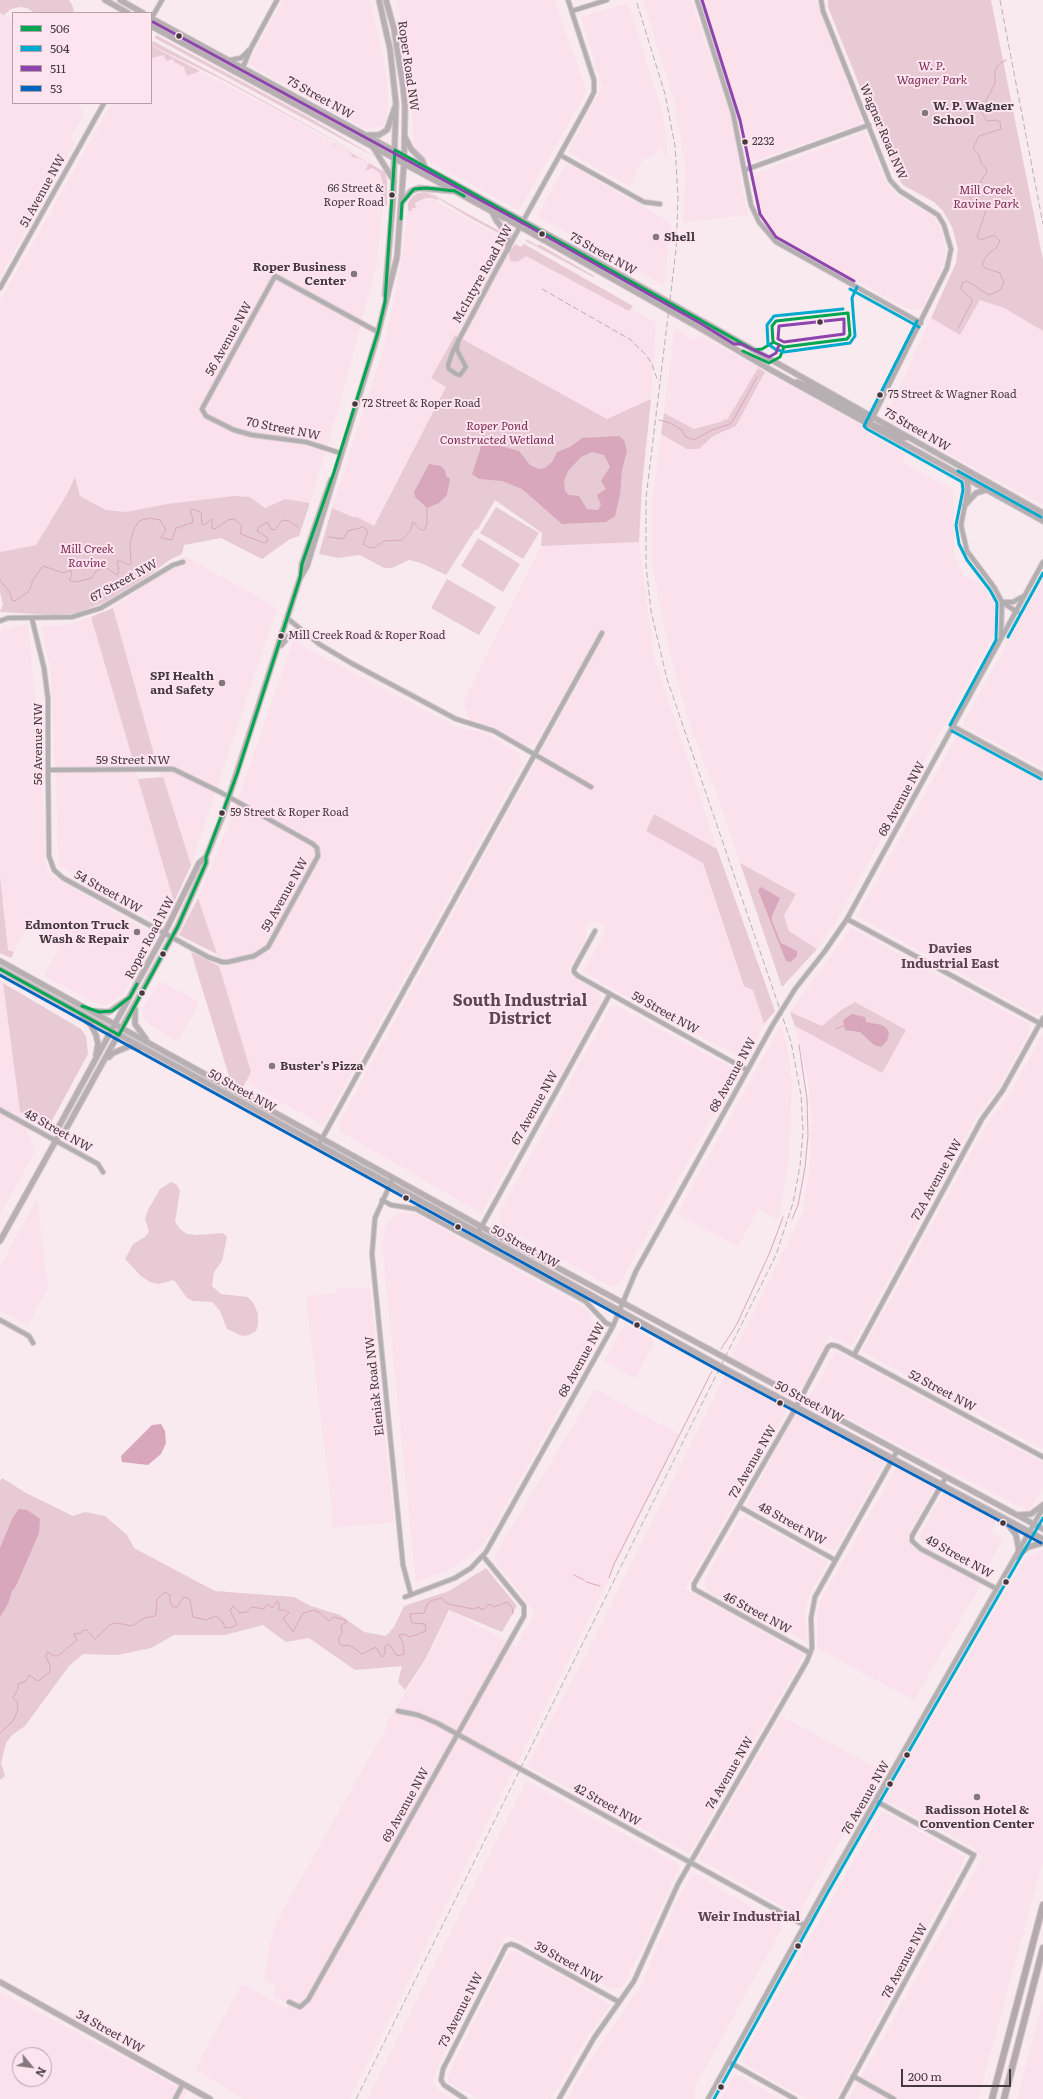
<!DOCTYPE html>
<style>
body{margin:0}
#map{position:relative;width:1043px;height:2099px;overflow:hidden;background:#f8eaef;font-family:Literata,serif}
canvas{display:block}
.legend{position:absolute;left:12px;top:12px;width:140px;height:92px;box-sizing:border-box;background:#fee4ee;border:1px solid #b4a0a8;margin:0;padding:5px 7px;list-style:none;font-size:12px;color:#443a3e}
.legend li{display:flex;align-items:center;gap:8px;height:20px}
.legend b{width:20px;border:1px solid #b4a0a8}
.north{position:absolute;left:12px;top:2047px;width:40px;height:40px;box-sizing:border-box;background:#fee4ee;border:1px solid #b4a0a8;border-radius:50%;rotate:119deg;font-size:11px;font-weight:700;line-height:16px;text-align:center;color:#443a3e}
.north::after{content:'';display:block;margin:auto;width:14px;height:18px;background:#83787c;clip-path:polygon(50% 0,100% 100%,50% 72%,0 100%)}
.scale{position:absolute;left:901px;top:2069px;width:110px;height:18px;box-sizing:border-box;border:2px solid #443a3e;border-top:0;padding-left:5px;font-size:12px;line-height:14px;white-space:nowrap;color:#443a3e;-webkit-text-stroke:3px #fee4ee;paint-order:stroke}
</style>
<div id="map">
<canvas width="1043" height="2099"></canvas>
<ul class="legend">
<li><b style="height:5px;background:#00a651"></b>506</li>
<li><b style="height:5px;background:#00a9ce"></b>504</li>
<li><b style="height:5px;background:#8e44ad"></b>511</li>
<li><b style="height:5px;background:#0065bd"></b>53</li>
</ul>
<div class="north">N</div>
<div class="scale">200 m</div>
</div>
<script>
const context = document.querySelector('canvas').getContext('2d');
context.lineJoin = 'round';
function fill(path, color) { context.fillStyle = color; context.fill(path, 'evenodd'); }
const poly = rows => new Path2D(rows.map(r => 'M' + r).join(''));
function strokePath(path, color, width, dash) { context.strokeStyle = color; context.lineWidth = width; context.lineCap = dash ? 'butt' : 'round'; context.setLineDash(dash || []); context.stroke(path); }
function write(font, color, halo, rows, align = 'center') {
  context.font = font + ' Literata,serif'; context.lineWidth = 4; context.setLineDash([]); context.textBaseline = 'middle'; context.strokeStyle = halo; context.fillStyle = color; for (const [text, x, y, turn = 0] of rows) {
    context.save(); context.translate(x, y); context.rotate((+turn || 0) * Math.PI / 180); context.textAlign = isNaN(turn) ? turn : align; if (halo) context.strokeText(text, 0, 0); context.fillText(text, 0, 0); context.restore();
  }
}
fill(poly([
 [283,0,370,0,384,62,388,93,387,119,382,126,367,129,248,64],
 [397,0,554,0,587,91,519,210,424,159,414,145,410,82],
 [643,0,691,0,735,130,743,194,748,215,683,222,686,170,674,100],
 [701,0,816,0,862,120,859,125,754,161,747,157,738,109],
 [628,3,663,115,668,160,659,146,654,156,643,159,630,186,568,152,602,87,581,17],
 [0,13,13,20,13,103,79,103,83,116,71,136,74,145,0,277],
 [151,47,275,110,372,165,381,172,384,188,377,263,342,396,310,503,285,499,265,508,250,497,167,504,126,512,106,510,80,496,75,478,67,494,36,545,0,552,0,301,112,103,151,103],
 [865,132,887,184,897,195,935,218,942,233,946,249,944,264,923,308,910,310,792,245,774,234,760,214,752,175],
 [567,163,671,223,664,285,537,216],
 [428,197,435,198,435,201,656,323,651,399,607,419,455,335,431,378,446,387,373,526,332,508,382,353,399,276,408,211,412,211,415,203],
 [980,299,1004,308,1043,331,1043,505,890,422,887,414,931,318,960,335],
 [675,328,693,341,701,336,870,430,868,434,906,454,902,462,953,490,954,555,964,576,980,583,986,589,995,606,997,615,993,636,831,930,817,949,789,931,784,916,796,894,740,863,718,798,692,732,668,647,652,563,652,505],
 [639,542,654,656,717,849,654,814,646,831,703,863,744,986,753,990,764,1024,752,1051,743,1059,583,972,605,932,603,924,598,921,590,922,586,928,586,938,569,969,570,975,600,993,601,1002,481,1213,341,1132,339,1123,606,633,600,630,535,744,526,747,489,727,470,721,463,703,541,546],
 [185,556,277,608,191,865,157,765,113,608],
 [1043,580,1043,768,965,726,964,721],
 [91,617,174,902,161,924,59,865,51,673,42,627,69,625],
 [28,624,42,770,46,868,52,876,155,936,123,994,105,1006,91,1001,44,975,63,941,29,924,14,952,8,950,0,876,0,635,3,629],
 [293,641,456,727,485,733,519,753,521,762,523,763,323,1125,245,1082,250,1072,219,966,217,954,198,898,231,819],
 [958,734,1043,780,1043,1008,1039,1014,1036,1015,857,916],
 [851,928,1029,1024,1030,1030,997,1090,978,1114,852,1346,829,1336,803,1386,789,1388,732,1357,806,1205,804,1203,810,1168,812,1123,808,1079,795,1026,882,1073,841,1010,822,1026,790,1012],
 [0,981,3,983,20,1112,35,1152,0,1214],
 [159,981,199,1002,178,1042,155,1028,144,1019,143,1008],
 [611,1006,616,1006,734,1069,735,1077,621,1281,612,1287,502,1226,499,1214],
 [781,1025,787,1048,792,1082,789,1159,778,1220,759,1209,738,1246,677,1214],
 [1043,1034,1043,1449,862,1351,989,1121,1009,1095],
 [37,1199,48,1288,28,1325,0,1311,0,1267],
 [400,1213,416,1214,588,1310,599,1338,484,1544,466,1559,450,1569,416,1582,382,1243,385,1229,392,1218],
 [336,1288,370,1288,394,1522,331,1528,333,1515,306,1297,336,1293],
 [625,1324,655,1341,635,1378,604,1361],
 [836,1351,1043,1463,1043,1487,1029,1511,809,1398],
 [725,1375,785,1408,786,1413,685,1589,804,1655,689,1854,527,1766,586,1654],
 [595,1389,680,1435,350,2099,244,2099,195,2069,242,1984,287,2009,289,2005,273,1995,276,1988,264,1980,274,1926,388,1725,386,1724,438,1640,441,1626,451,1611,516,1647,535,1612,496,1562,495,1555],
 [795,1414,885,1461,835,1551,746,1506],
 [897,1467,935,1487,910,1531,908,1540,912,1547,981,1585,914,1700,817,1648,817,1615,819,1603],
 [944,1492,997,1520,990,1532,1003,1539,983,1575,918,1538],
 [746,1517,828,1562,809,1595,805,1609,807,1642,707,1591,704,1581,739,1519],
 [1043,1550,1043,1860,978,2099,849,2099,983,1857,977,1853,974,1848,885,1800,1025,1558],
 [781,1716,880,1770,797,1915,699,1859],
 [526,1781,680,1865,644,1945,622,1987,613,1990,514,1937,505,1937,440,2062,433,2081,438,2091,453,2099,367,2099],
 [882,1811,964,1856,964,1860,835,2099,807,2099,744,2064,742,2058],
 [692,1875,697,1875,783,1926,693,2091,697,2094,694,2099,567,2099,579,2077,641,1985,676,1903],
 [514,1951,571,1981,610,2005,584,2042,551,2099,481,2099,448,2082,449,2073,507,1955],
 [0,1992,188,2092,183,2099,0,2099],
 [20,2055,44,2055,44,2079,20,2079],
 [1043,2003,1043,2099,1017,2099,1032,2042],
 [735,2074,781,2099,721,2099]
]), '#fae1eb');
fill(poly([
 [0,0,69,0,73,7,74,13,35,13,27,8,20,7,11,9,4,15,0,13],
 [828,0,991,0,1043,260,1043,331,1004,308,980,300,960,335,931,318,956,263,958,249,952,227,943,211,934,202,903,185,895,174,828,7],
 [156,35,310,118,379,159,155,38],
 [153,41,246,91,382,167,225,81,151,45],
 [151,46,152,46,200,71,187,76,184,67,174,62,173,59,166,61,164,55,152,58,151,60],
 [334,143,385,172,387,181,387,206,383,206,383,200,379,199,384,188,380,173,372,168,365,171,369,163,359,158,351,157,352,154,335,144,333,147],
 [425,190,503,233,503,234,502,235,470,218,426,191,416,192],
 [425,192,437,198,436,201,434,198,425,198,415,203,416,208,412,208,412,211,408,211,408,203,412,197,418,193],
 [526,239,538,246,539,244,594,276,593,277,554,256,526,241],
 [515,244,521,247,524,244,633,306,630,310,627,310,526,256,517,262,510,261,509,254],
 [455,335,607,419,651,399,642,486,639,542,541,546,542,533,495,500,478,529,475,530,446,575,421,563,409,560,392,568,384,568,360,555,338,558,319,554,332,508,353,517,357,517,374,526,446,387,431,378],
 [758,368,765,372,736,426,713,436,699,449,687,449,661,434,664,413,694,429,721,422,725,419,727,420],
 [75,477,80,496,106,510,126,512,167,504,234,496,250,497,265,508,285,499,310,503,299,536,290,539,262,559,221,538,184,545,182,554,171,559,145,578,103,603,77,613,56,615,0,612,3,604,0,592,0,552,36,545,67,494],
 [496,507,539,533,523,559,480,533],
 [478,538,520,564,503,592,461,566],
 [447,579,496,607,479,635,431,608],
 [113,608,157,765,134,764,91,617],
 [163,777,191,865,174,902,138,779],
 [654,814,717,849,775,1011,764,1024,753,990,744,986,703,863,646,831],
 [740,863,796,894,784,916,789,931,817,949,782,987],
 [0,876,8,950,14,952,11,958,0,953],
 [198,898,217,954,179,935],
 [191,952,219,966,251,1072,241,1091,232,1086],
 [3,983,81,1029,86,1036,88,1054,47,1130,20,1112],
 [855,1002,906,1030,882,1073,795,1026,790,1012,822,1026,841,1010],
 [171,1182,177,1185,180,1191,175,1222,180,1229,187,1234,197,1235,223,1233,227,1237,222,1261,214,1272,212,1286,221,1294,248,1297,254,1304,258,1314,258,1325,256,1331,249,1335,242,1336,227,1329,220,1311,212,1302,193,1301,187,1298,174,1280,158,1284,150,1282,141,1276,125,1259,133,1244,145,1237,149,1232,145,1219,148,1210,160,1189],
 [2,1478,26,1493,73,1516,85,1512,105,1516,127,1535,134,1548,215,1591,294,1597,311,1606,340,1615,364,1632,386,1636,394,1627,404,1606,449,1591,486,1568,517,1606,502,1632,449,1610,426,1658,405,1690,398,1682,402,1666,355,1670,309,1638,286,1642,263,1625,225,1635,174,1635,151,1648,117,1655,83,1654,69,1666,25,1726,12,1735,6,1743,1,1763,5,1776,0,1780,0,1481]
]), '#e8cad5');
fill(poly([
 [482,435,500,446,519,451,530,465,539,469,545,468,552,462,557,452,570,447,582,438,619,436,624,440,627,451,622,470,620,495,615,516,606,522,562,524,522,489,502,481,479,479,472,474,480,450],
 [592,452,604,455,610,467,601,481,606,489,597,495,601,505,598,510,587,509,579,496,569,495,565,491,564,481,568,471,581,457],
 [429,464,441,466,445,470,446,476,450,479,447,495,439,503,427,508,415,497,414,492],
 [761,887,780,898,772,916,772,921,781,943,797,951,797,956,791,962,786,961,758,890],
 [852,1014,865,1017,866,1022,882,1025,887,1029,889,1033,887,1041,881,1047,874,1045,860,1032,845,1030,843,1020],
 [161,1424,165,1431,166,1443,161,1454,148,1465,122,1462,121,1456,152,1425],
 [19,1509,27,1510,40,1519,39,1533,16,1586,12,1591,8,1604,0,1617,0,1548,13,1517]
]), '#d9a7bb');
strokePath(poly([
 [983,203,972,201,969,196,971,191,979,184,987,172,986,169,981,163,979,155,973,148,979,136,1001,129,1000,122,997,120,987,121,981,111,995,83,995,70,999,64,1006,60],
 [958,328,972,302,972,299,961,289,962,283,967,281,989,295,1000,290,1004,283,1000,273,985,268,982,264,987,255,997,247,1000,241,994,235,981,240,977,237,986,211],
 [659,420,670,423,682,430,686,437,694,440,712,430,730,424,735,417,757,377],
 [329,537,343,539,348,531,363,527,367,530,367,534,363,544,368,547,374,548,384,541,402,540,410,531,413,522,421,530,424,530,427,524,427,507],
 [0,580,10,593,12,600,15,601,28,592,32,585,32,581,43,566,64,573,71,570,72,575,69,580,75,582,92,578,96,571,105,567,117,575,119,571,117,561,121,561,129,565,131,563,130,543,134,529,139,521,149,518,160,520,166,530,161,538,172,540,176,528,192,523,193,519,190,511,192,509,201,512,202,524,204,525,212,519,212,528,215,529,228,520,234,519,242,526,240,531,241,534,264,543,267,542,268,538,257,531,259,527,267,522,271,529,275,530,282,520,289,521,298,527],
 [835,1029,844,1026],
 [792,1219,798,1205,805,1168,808,1136,807,1099,799,1045],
 [721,1349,737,1324,770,1252,783,1217],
 [574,1575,584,1580],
 [609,1578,614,1564,712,1371],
 [586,1582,600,1586],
 [0,1733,13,1721,18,1709,17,1702,13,1698,18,1689,18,1684,26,1681,29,1675,38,1681,50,1672,50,1666,46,1656,47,1652,55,1656,58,1656,77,1640,74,1634,81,1633,83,1630,87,1630,95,1639,111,1624,117,1623,132,1626,144,1618,155,1616,156,1614,157,1599,165,1592,170,1595,170,1602,173,1607,177,1607,183,1598,186,1597,190,1600,193,1617,206,1620,216,1616,223,1622,225,1628,233,1627,237,1624,230,1611,233,1606,240,1613,247,1612,252,1607,264,1609,268,1604,272,1608,277,1601,279,1603,279,1610,285,1610,289,1613,283,1618,293,1632,303,1613,314,1610,319,1612,329,1621,333,1617,346,1620,346,1622,341,1626,342,1633,339,1638,339,1643,343,1646,349,1645,362,1654,376,1647,382,1657,385,1654,385,1646,389,1644,397,1656,404,1654,403,1643,399,1635,404,1634,410,1637,426,1631,425,1624,412,1623,410,1614,424,1613,428,1603,433,1600,442,1598,446,1603,452,1605,474,1609,478,1607,483,1610,489,1604,494,1607,507,1602,512,1607,513,1614]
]), '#d9a7bb', 1);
const minor = poly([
 [697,0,733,113,751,205,759,222,776,242,921,323],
 [821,0,823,11,890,180,900,191,938,215,944,225,951,249,947,268,869,425],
 [572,11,607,0],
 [151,19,162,0],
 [230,60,241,58,249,50],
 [243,67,251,48,277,0],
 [560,155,644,202,660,204],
 [745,170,869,125],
 [0,288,104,103],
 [458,340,457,350,466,367,460,375,456,374,449,369,448,365,453,351,495,272,512,241,588,104,594,92,594,80,568,0],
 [340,453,306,442,252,435,234,430,206,416,202,409,275,276,378,332],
 [965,505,961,525,967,551,994,587,1002,602,1017,612],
 [1003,602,1013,602,1024,596],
 [287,618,319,644,351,663,456,719,494,731,591,787],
 [32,619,44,668,48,699,48,770,49,856,54,870,63,878,208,957,222,962,228,962,254,956,268,947,318,856,317,848,313,844,220,792,173,769,48,770],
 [0,621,8,618,72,617,101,608,173,565,183,562],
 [1001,637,1002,602],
 [954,727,1043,775],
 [847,919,1043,1025],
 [595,931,574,969,574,972,578,976,747,1070],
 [0,1110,98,1164,103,1172],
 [319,1144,602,633],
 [393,1178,375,1218,372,1254,403,1565,411,1595],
 [382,1200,391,1205,416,1209,585,1301,606,1323,613,1326],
 [478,1233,610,994],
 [0,1320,29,1336,33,1343],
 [854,1355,982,1119,1003,1090,1043,1018],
 [946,1477,912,1536,912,1541,921,1549,997,1589],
 [740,1507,835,1560],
 [405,1597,455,1578,471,1568,486,1552,613,1326,636,1271,772,1026,795,989,825,951,847,919,1043,562],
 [810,1653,694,1589,694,1584,794,1411,828,1347,831,1345,837,1346,1043,1457],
 [398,1711,418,1715,437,1723,804,1925],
 [289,2002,300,2007,308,2000,524,1616,524,1606,483,1556],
 [729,2062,795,2099],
 [853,2076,894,2099],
 [175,2099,183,2084],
 [465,2099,444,2085,441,2080,443,2069,506,1946,511,1944,517,1946,619,2002],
 [559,2099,594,2038,634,1981,678,1884,807,1661,812,1648,811,1618,815,1597,897,1451],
 [708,2099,824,1890,1043,1508],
 [841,2099,974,1855,876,1801]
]);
const major = poly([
 [105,0,128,13],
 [120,0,143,13],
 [379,0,390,49,396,104,393,199,385,295],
 [151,18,587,256,1043,513],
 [151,26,526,230,698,327,771,370,1043,521],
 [369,135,379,135,387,130,395,107],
 [405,137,411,149,422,160,425,167],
 [373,147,394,181],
 [402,202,411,191,419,188,452,191],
 [492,212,496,220,508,235,508,249],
 [797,382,806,385,865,418,874,417],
 [874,425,903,438,908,437],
 [966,502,968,490,967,479],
 [965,505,976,493,986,490],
 [301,573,302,564,331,480],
 [281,645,291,634,307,634],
 [0,961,482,1227,1043,1529],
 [0,969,720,1366,1043,1539],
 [135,1009,135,1024,146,1039],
 [94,1011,109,1012,126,1000],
 [82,1016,91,1025,96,1035,98,1044,96,1055],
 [109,1057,113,1053,130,1046,140,1048],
 [59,1135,58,1128,164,934,199,863,206,857,223,815,300,578,307,566,377,337,397,257,404,163,405,107,403,86,394,29,386,0],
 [0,1241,59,1135,65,1131,178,926,206,863,206,857],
 [1019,1515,1031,1514,1043,1505],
 [1004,1519,1016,1535,1019,1551],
 [1016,1557,1028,1547,1043,1543],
 [0,1982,210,2099]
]);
const highway = poly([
 [992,2099,1043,1905],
 [1004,2099,1043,1948]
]);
strokePath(minor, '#d3c8cc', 6);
strokePath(major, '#d3c8cc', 7);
strokePath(highway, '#d3c8cc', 8);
strokePath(minor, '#b3aeaf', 4);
strokePath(major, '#b8afb3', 5);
strokePath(highway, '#b4aaae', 6);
strokePath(poly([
 [1000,0,1043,224],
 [542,289,631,340,646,355,652,364,658,382],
 [356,2099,776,1255,793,1203,800,1166,803,1131,801,1095,791,1042,667,679,651,611,646,565,646,498,676,250,678,197,675,146,665,94,636,0]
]), '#b8b0b4', 1, [6, 3]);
strokePath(poly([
 [401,219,402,203,414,189,427,188,455,191,464,196],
 [848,313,850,335,847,339,784,347,773,342,772,326,776,321,848,313],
 [743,351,769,363,780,357,784,347],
 [0,969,119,1035,178,926,206,863,206,857,237,774,300,578,302,564,334,472,378,332,385,302,395,150,754,350,762,349,774,342],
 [82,1006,99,1012,112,1011,130,997,137,984]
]), '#00a651', 3);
strokePath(poly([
 [850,289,919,327],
 [843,309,774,316,767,325,768,344,775,349,784,352,850,343,855,336,852,298,857,287],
 [917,321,864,426,867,429,962,482,963,490,956,525,959,544,967,560,990,590,997,603,996,640,950,725],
 [958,471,1041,517],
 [1008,637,1043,573],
 [952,731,1041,779],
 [714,2099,828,1892,1043,1518]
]), '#00a9ce', 3);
strokePath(poly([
 [702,0,740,120,760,214,776,237,854,281],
 [153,22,528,226,700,323,734,344,741,344,769,357,776,353,779,345],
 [844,319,844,334,784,342,778,339,779,326,844,319]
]), '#8e44ad', 3);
strokePath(poly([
 [0,975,718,1370,1041,1543]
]), '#0065bd', 3);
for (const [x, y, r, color] of [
 [179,36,3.5,"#443a3e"],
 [925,113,4,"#83787c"],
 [745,142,3.5,"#443a3e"],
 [392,195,3.5,"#443a3e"],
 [542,234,3.5,"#443a3e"],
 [656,237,4,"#83787c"],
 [354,274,4,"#83787c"],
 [820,322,3.5,"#443a3e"],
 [880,395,3.5,"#443a3e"],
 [355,404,3.5,"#443a3e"],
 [281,636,3.5,"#443a3e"],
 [222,683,4,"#83787c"],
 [222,813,3.5,"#443a3e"],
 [137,932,4,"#83787c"],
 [163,954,3.5,"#443a3e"],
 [142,993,3.5,"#443a3e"],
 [272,1066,4,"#83787c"],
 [406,1198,3.5,"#443a3e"],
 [458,1227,3.5,"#443a3e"],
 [637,1325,3.5,"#443a3e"],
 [780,1403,3.5,"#443a3e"],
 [1003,1523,3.5,"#443a3e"],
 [1006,1582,3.5,"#443a3e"],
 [907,1755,3.5,"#443a3e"],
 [890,1784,3.5,"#443a3e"],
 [977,1797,4,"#83787c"],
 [798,1946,3.5,"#443a3e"],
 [721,2087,3.5,"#443a3e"]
]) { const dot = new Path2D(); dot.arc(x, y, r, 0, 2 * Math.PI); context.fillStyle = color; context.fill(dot); strokePath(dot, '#fee4ee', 1.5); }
write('11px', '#443a3e', '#fee4ee', [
 ["2232",752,142],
 ["66 Street &",384,189,"right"],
 ["Roper Road",384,203,"right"],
 ["75 Street & Wagner Road",888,395],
 ["72 Street & Roper Road",362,404],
 ["Mill Creek Road & Roper Road",288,636],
 ["59 Street & Roper Road",230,813]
], 'left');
write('12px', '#443a3e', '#fee4ee', [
 ["Roper Road NW",408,66,82],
 ["75 Street NW",320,98,29],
 ["Wagner Road NW",883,132,67],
 ["51 Avenue NW",43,191,-61],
 ["75 Street NW",603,254,29],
 ["McIntyre Road NW",483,274,-61],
 ["56 Avenue NW",229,339,-61],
 ["70 Street NW",283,429,11],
 ["75 Street NW",917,430,30],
 ["67 Street NW",124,581,-29],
 ["56 Avenue NW",38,744,-90],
 ["59 Street NW",133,760],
 ["68 Avenue NW",902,799,-61],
 ["54 Street NW",108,892,29],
 ["59 Avenue NW",285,895,-61],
 ["Roper Road NW",150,938,-62],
 ["59 Street NW",665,1013,29],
 ["68 Avenue NW",733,1075,-61],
 ["50 Street NW",242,1091,29],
 ["67 Avenue NW",535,1108,-61],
 ["48 Street NW",58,1131,29],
 ["72A Avenue NW",937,1180,-61],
 ["50 Street NW",525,1247,29],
 ["68 Avenue NW",582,1360,-61],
 ["Eleniak Road NW",375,1386,-96],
 ["52 Street NW",942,1391,28],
 ["50 Street NW",809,1402,28],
 ["72 Avenue NW",753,1462,-60],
 ["48 Street NW",792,1524,29],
 ["49 Street NW",959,1557,29],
 ["46 Street NW",757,1613,28],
 ["74 Avenue NW",730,1773,-60],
 ["76 Avenue NW",866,1798,-60],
 ["69 Avenue NW",406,1805,-61],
 ["42 Street NW",607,1805,29],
 ["78 Avenue NW",905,1961,-62],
 ["39 Street NW",568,1963,29],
 ["73 Avenue NW",461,2010,-63],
 ["34 Street NW",110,2032,29]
]);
write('italic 12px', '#7c2e54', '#fee4ee', [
 ["W. P.",932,66],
 ["Wagner Park",932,80],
 ["Mill Creek",986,190],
 ["Ravine Park",986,204],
 ["Roper Pond",497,426],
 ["Constructed Wetland",497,440],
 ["Mill Creek",87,549],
 ["Ravine",87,563]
]);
write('bold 12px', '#443a3e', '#fee4ee', [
 ["W. P. Wagner",933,106],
 ["School",933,120],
 ["Shell",664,237],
 ["Roper Business",346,267,"right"],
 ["Center",346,281,"right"],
 ["SPI Health",214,676,"right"],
 ["and Safety",214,690,"right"],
 ["Edmonton Truck",129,925,"right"],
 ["Wash & Repair",129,939,"right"],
 ["Buster's Pizza",280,1066],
 ["Radisson Hotel &",977,1810,"center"],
 ["Convention Center",977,1824,"center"]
], 'left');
write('bold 13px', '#5b454e', '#fee4ee', [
 ["Davies",950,949],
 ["Industrial East",950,964],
 ["Weir Industrial",749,1917]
]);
write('bold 16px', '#5b454e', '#fee4ee', [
 ["South Industrial",520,1001],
 ["District",520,1019]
]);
</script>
